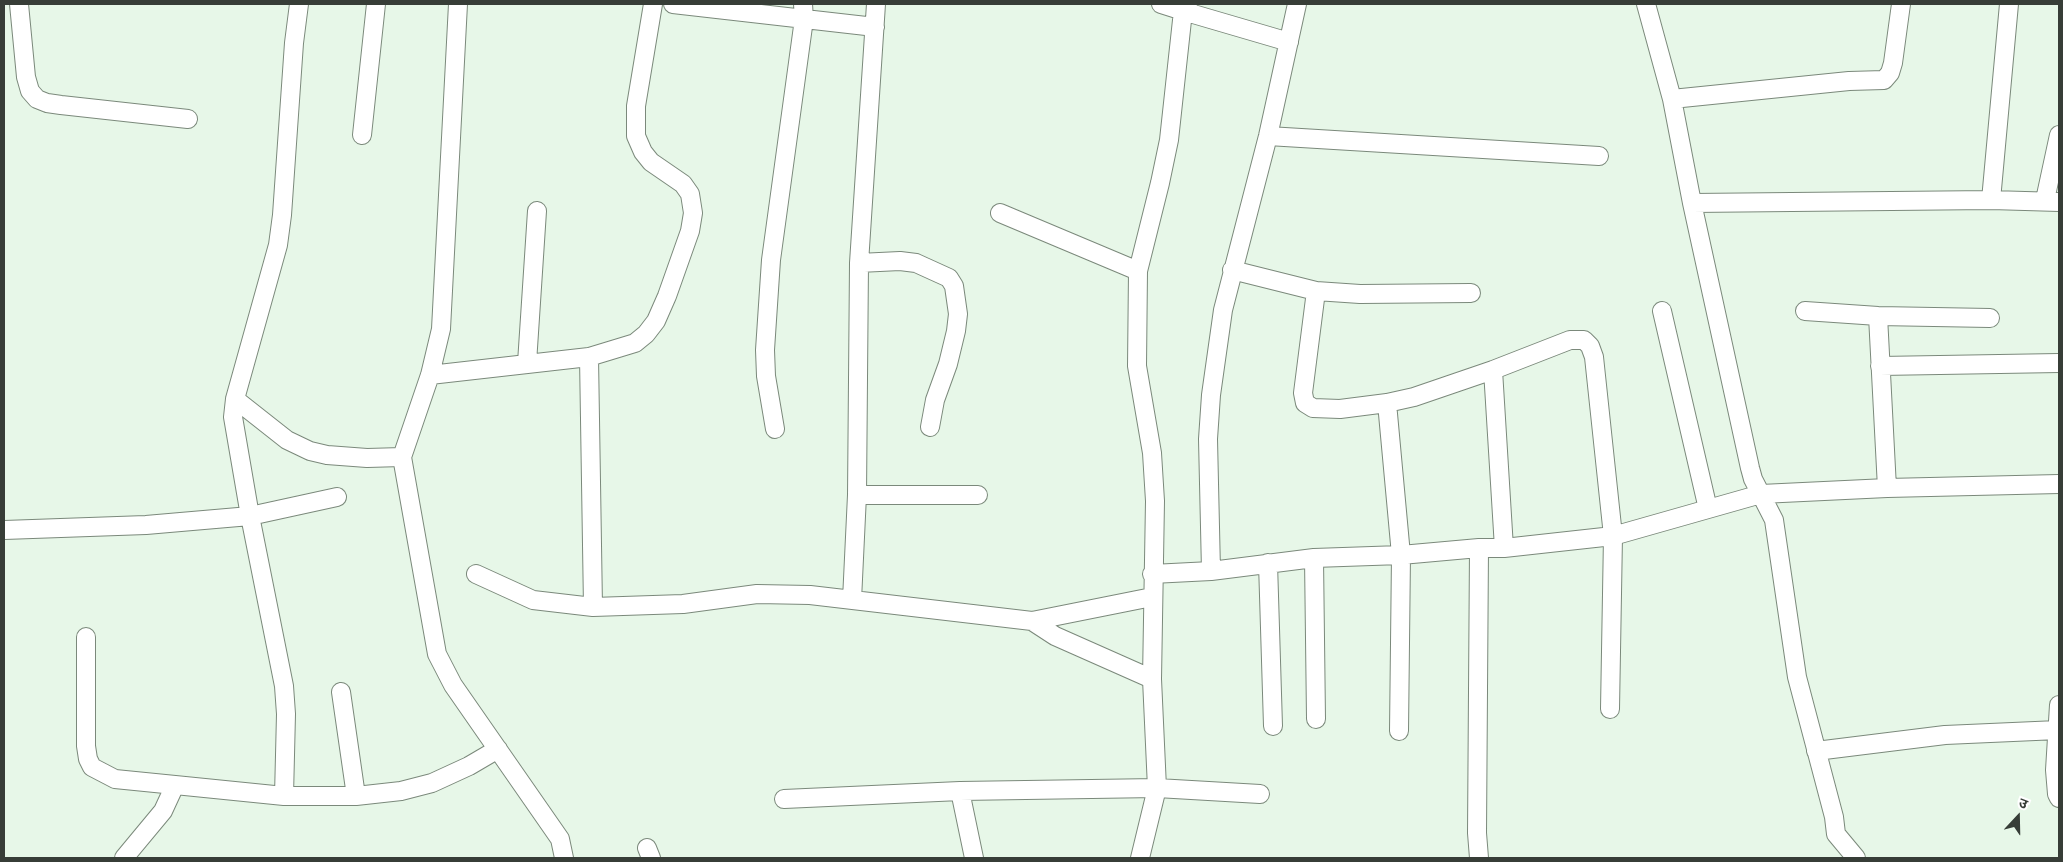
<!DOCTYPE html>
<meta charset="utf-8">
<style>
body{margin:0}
#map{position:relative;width:2063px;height:862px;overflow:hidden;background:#e7f7e8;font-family:"Source Serif 4","Noto Sans Devanagari",serif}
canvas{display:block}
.frame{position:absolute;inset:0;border:5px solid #373d37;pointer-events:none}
.north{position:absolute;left:1993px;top:792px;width:50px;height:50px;-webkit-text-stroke:4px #fff;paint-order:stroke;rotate:21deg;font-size:14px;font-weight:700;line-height:20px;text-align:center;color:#373d37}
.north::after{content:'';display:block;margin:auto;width:18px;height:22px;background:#373d37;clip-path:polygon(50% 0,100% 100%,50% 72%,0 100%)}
</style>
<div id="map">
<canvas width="2063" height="862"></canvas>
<div class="frame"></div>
<div class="north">उ</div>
</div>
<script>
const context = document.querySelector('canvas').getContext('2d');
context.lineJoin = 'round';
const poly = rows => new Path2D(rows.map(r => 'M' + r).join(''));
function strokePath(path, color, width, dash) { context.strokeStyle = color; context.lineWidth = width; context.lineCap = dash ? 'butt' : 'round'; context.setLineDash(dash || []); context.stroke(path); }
const minor = poly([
 [19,4,26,77,30,91,37,99,47,103,61,105,188,119],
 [458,4,441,329,430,375,402,457,437,654,453,685,560,839,564,858],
 [673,4,875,27],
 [1188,4,1183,11,1289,42],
 [1646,4,1672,99,1692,203,1750,468,1753,479,1774,520,1797,677,1834,817,1836,834,1856,858],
 [1672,99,1849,81,1884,80,1890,73,1893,63,1901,4],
 [362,135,376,4],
 [1268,136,1599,156],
 [1991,200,2009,4],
 [2045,200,2059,135],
 [1692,203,1991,200,2059,202],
 [1000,213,1138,271],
 [859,263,900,261,916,263,949,278,954,286,958,314,956,331,948,364,935,400,930,427],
 [1232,270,1316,291,1360,294,1471,293],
 [1316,291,1303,393,1305,403,1313,408,1340,409,1387,403,1414,397,1493,370,1570,340,1584,340,1590,346,1594,357,1613,536,1610,709],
 [1662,311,1708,509],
 [1805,311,1878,316,1990,318],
 [1878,316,1887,488],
 [589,357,593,607],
 [527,363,537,211],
 [1880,366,2059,363],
 [1493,370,1504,548],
 [430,375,589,357,635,343,646,334,656,321,667,296,690,231,693,213,690,194,683,184,651,162,643,152,636,136,636,106,653,4],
 [235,399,287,440,310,451,327,455,367,458,402,457],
 [1387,403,1401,555,1399,731],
 [775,429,766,376,765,350,771,260,804,19,803,4],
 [857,495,978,495],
 [4,530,146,525,250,516,337,497],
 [1479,548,1477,833,1479,858],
 [1314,558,1316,719],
 [1268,563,1273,726],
 [1211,571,1208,439,1211,395,1223,310,1268,136,1297,4],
 [476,574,533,600,593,607,683,604,757,594,810,595,1032,621,1152,597],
 [1152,574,1211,571,1314,558,1401,555,1479,548,1504,548,1613,536,1761,494,1887,488,2059,484],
 [852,600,857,495,859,263,876,4],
 [1032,621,1055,636,1152,679],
 [86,637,86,746,88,759,92,767,115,779,175,785],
 [341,692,356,796],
 [2059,705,2055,770,2057,794,2059,798],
 [1816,751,1945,735,2058,730],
 [960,791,974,858],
 [284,796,286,714,284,686,250,516,233,417,235,399,278,245,282,215,294,43,299,4],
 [784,799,960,791,1157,788,1260,794],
 [647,848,651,858],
 [124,858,163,811,175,785,284,796,356,796,401,791,432,783,469,766,498,749],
 [1140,858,1157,788,1152,679,1155,501,1152,453,1137,366,1138,271,1160,183,1169,140,1183,11,1161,4]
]);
strokePath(minor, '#7b897b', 20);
strokePath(minor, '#fff', 18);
</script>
